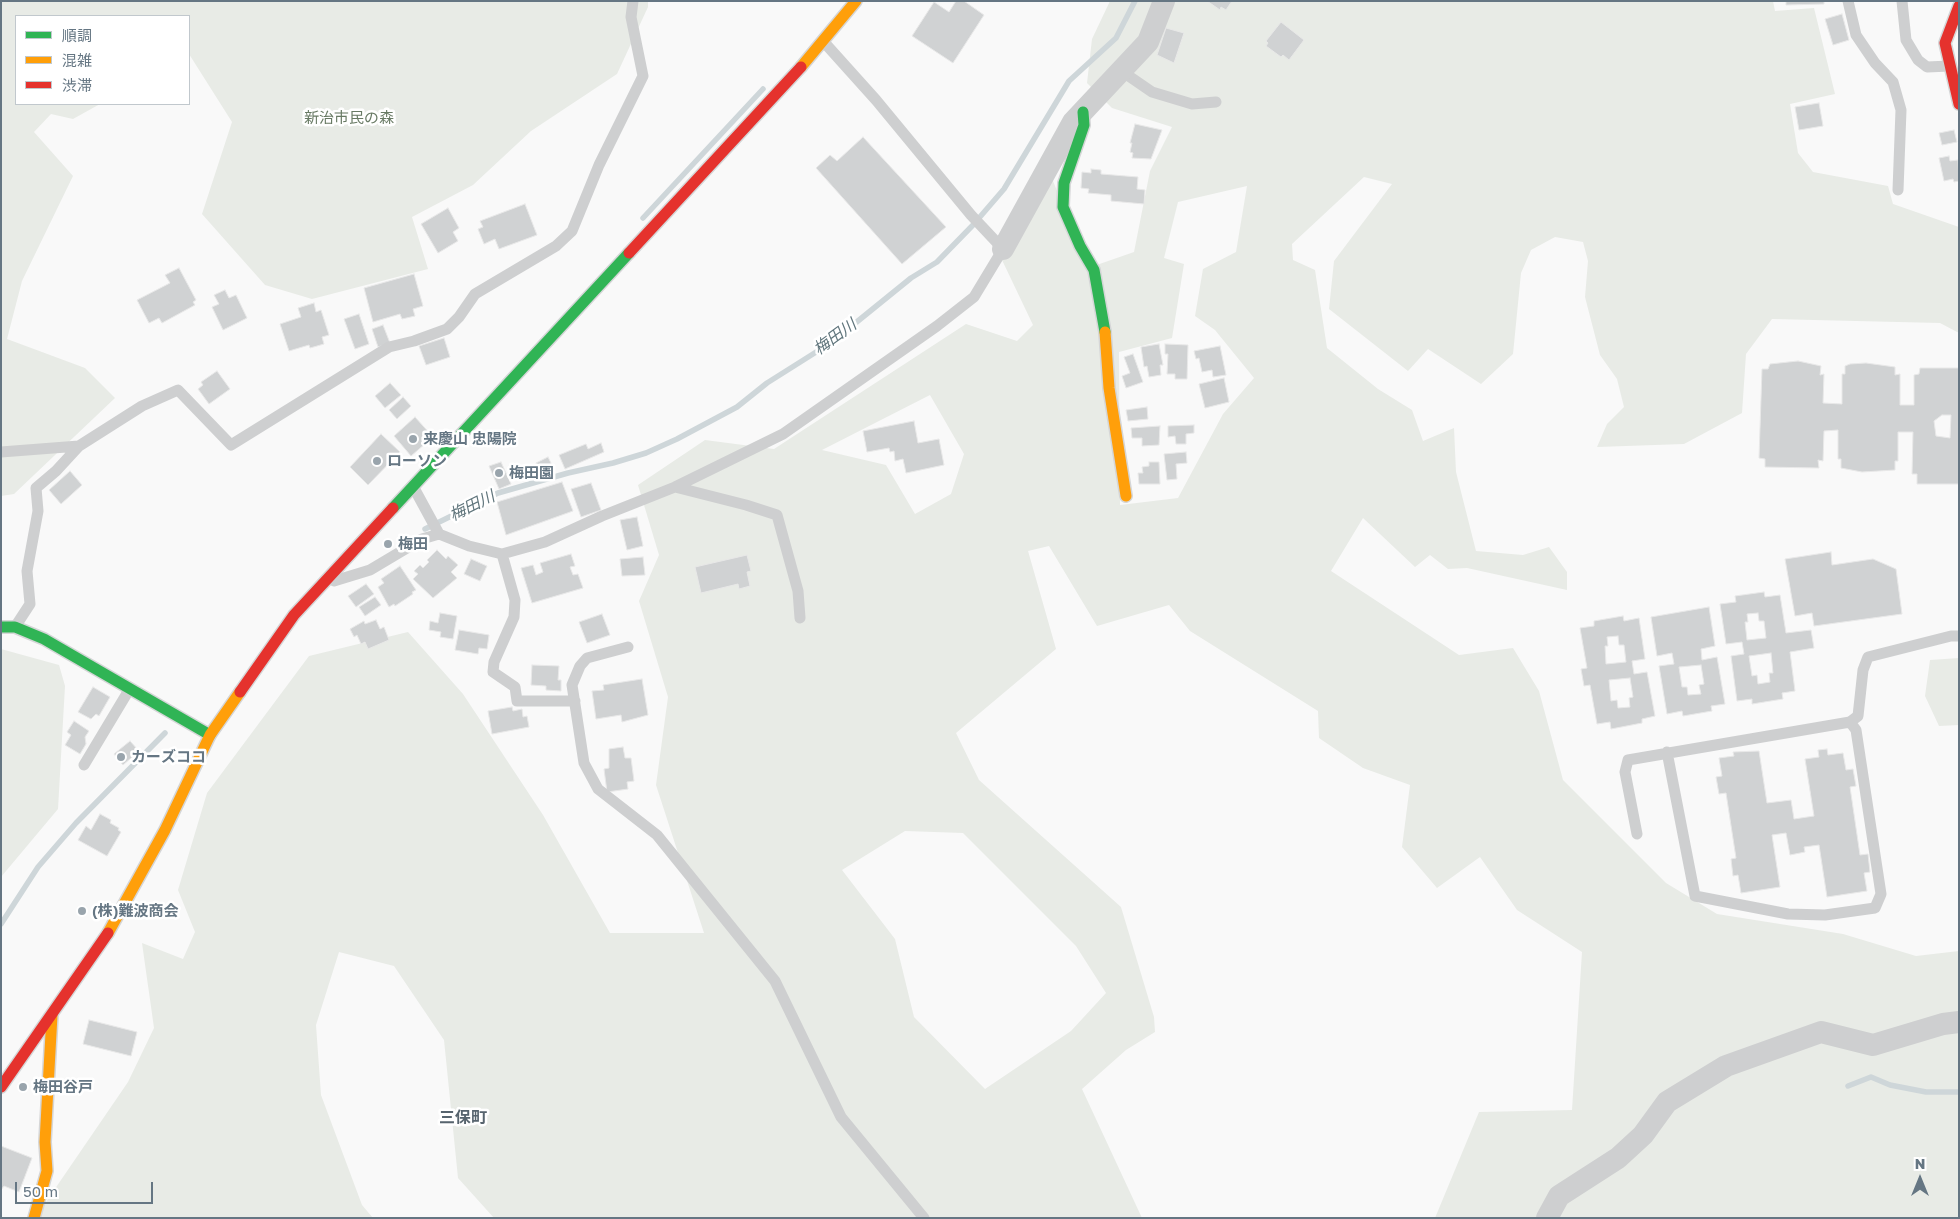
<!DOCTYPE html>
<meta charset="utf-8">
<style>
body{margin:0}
#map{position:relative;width:1960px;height:1219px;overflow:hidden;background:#f9f9f9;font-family:"Golos Text","Noto Sans JP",sans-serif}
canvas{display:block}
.frame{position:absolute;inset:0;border:2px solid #657683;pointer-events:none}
.legend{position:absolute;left:15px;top:15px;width:175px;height:90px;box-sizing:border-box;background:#fff;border:1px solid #c1c8cd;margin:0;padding:6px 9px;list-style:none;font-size:15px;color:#657683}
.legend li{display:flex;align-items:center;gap:10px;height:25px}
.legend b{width:25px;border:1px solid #c1c8cd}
.north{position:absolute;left:1895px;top:1154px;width:50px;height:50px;-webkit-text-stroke:4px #fff;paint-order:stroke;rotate:0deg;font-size:14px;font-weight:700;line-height:20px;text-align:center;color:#657683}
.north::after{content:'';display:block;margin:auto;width:18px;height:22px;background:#657683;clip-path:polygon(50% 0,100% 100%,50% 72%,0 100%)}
.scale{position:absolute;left:15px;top:1182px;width:138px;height:22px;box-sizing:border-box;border:2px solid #657683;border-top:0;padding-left:6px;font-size:15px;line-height:18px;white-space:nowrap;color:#657683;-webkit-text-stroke:4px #fff;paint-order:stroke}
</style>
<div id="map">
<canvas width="1960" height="1219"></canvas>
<div class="frame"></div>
<ul class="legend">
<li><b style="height:6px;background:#30b455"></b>順調</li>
<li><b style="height:6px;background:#ff9f0a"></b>混雑</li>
<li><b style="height:6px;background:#e5322d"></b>渋滞</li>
</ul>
<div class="north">N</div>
<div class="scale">50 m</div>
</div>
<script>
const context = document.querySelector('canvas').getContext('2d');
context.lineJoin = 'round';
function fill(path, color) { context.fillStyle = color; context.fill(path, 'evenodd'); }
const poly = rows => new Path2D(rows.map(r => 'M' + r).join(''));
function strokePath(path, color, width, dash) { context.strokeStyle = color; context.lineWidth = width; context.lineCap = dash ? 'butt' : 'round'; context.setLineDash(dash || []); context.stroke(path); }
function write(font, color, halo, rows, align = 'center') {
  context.font = font + ' "Golos Text","Noto Sans JP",sans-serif'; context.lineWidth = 5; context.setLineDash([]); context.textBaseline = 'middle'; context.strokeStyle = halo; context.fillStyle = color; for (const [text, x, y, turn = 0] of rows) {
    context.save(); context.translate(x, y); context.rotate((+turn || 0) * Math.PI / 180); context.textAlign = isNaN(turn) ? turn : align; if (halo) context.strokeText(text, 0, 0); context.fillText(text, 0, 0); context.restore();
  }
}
fill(poly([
 [1,1,648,1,648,7,617,74,531,131,473,185,412,217,428,269,312,299,265,285,202,214,232,122,189,54,189,16,16,16,16,104,100,104,73,119,51,114,34,132,73,176,22,281,7,339,85,368,115,398,14,494,1,496],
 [1110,1,1773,1,1775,11,1814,8,1835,94,1790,104,1798,153,1813,172,1888,186,1893,204,1959,227,1959,333,1940,323,1772,319,1746,354,1742,413,1684,444,1597,447,1607,424,1624,407,1617,379,1600,355,1585,297,1588,261,1583,242,1555,237,1531,250,1521,273,1513,354,1481,384,1428,349,1408,371,1329,309,1334,261,1392,184,1364,177,1292,244,1293,260,1315,270,1327,348,1378,389,1412,410,1423,441,1454,428,1456,472,1476,551,1523,555,1549,547,1567,572,1567,590,1467,568,1448,569,1430,555,1415,567,1363,518,1331,571,1459,655,1513,648,1539,691,1563,780,1666,883,1717,914,1843,934,1916,956,1959,951,1959,1218,1435,1218,1479,1112,1572,1110,1582,952,1517,910,1480,857,1437,888,1402,847,1410,785,1363,768,1319,738,1318,711,1190,631,1169,605,1097,626,1049,546,1028,551,1056,649,956,733,979,780,1121,907,1154,1017,1155,1032,1126,1050,1082,1089,1142,1218,494,1218,458,1178,444,1040,394,966,339,952,316,1025,321,1095,362,1205,373,1218,35,1218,128,1082,154,1028,142,943,183,959,195,932,178,890,207,793,309,656,408,632,463,694,543,815,610,933,704,933,656,785,668,697,639,601,659,555,638,485,705,440,774,449,966,324,1017,341,1033,325,1002,260,1051,176,1088,268,1134,252,1150,171,1172,127,1112,108,1087,83,1092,39],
 [1247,186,1236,252,1203,269,1195,316,1215,330,1254,378,1223,414,1178,498,1120,505,1119,352,1172,338,1184,264,1164,258,1178,202],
 [930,395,964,454,951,494,915,514,886,465,822,450],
 [905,831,963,833,1076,946,1106,993,1071,1031,985,1089,914,1017,895,939,842,870],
 [1,649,59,665,65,686,58,809,1,877],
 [1959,658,1959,725,1939,726,1925,696,1930,660]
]), '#e8ebe6');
strokePath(poly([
 [643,218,763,89],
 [425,529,498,493,568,473,613,463,646,453,677,439,737,407,767,383,832,342,911,278,937,262,973,225,1004,189,1069,81,1116,38,1135,1],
 [1,924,38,867,76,823,165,733],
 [1848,1086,1871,1077,1890,1085,1926,1092,1959,1092]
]), '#ced6d9', 5.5);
const building = poly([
 [956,1,964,1,984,15,953,63,912,36,934,2,949,12,956,1],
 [1207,1,1232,1,1226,10,1221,7,1220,10,1207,1],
 [1786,1,1824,1,1824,4,1786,5,1786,1],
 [1842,14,1849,40,1833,45,1825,19,1842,14],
 [1281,22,1304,40,1289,60,1283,55,1281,57,1266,46,1268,43,1266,41,1281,22],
 [1166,28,1184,33,1174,63,1157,55,1166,28],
 [1819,103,1823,126,1799,130,1795,107,1819,103],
 [1135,124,1162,130,1151,159,1132,158,1133,153,1130,152,1132,143,1130,143,1135,124],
 [1954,130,1957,142,1942,145,1939,133,1954,130],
 [863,137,946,227,902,264,816,168,830,155,837,161,863,137],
 [1949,156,1950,161,1958,160,1959,181,1954,182,1953,179,1944,181,1939,158,1949,156],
 [1091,169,1101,170,1101,174,1138,177,1137,189,1145,190,1144,204,1111,201,1111,195,1088,193,1089,189,1081,188,1082,172,1091,173,1091,169],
 [525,204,537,235,499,249,495,239,484,244,478,229,483,227,480,221,525,204],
 [448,208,459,228,453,232,458,241,438,253,421,224,448,208],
 [179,268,196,300,193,302,195,305,162,323,159,318,149,323,137,300,170,283,165,275,179,268],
 [414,274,423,306,413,309,415,316,402,319,400,314,373,322,364,288,414,274],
 [225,290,229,298,236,295,247,318,223,330,212,307,219,304,214,295,225,290],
 [314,303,316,312,321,310,329,335,322,337,324,344,310,348,309,345,289,351,280,324,301,317,298,308,314,303],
 [359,314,369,344,355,349,344,319,359,314],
 [383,325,390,343,378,347,372,329,383,325],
 [444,338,450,357,426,365,419,346,444,338],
 [1159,344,1163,365,1160,365,1161,375,1149,377,1147,366,1144,367,1141,347,1159,344],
 [1165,344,1188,345,1187,379,1175,379,1175,374,1167,374,1168,354,1165,354,1165,344],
 [1220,346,1226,375,1213,377,1212,370,1202,372,1199,358,1196,359,1194,351,1220,346],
 [1133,354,1143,382,1126,388,1122,376,1130,373,1124,357,1133,354],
 [1798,361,1821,366,1820,375,1824,374,1823,403,1842,404,1842,374,1845,374,1845,366,1850,364,1866,363,1895,367,1895,375,1900,374,1900,405,1914,405,1914,375,1919,374,1920,368,1959,368,1959,484,1917,484,1917,474,1912,474,1913,432,1898,432,1898,461,1895,461,1895,470,1862,472,1841,468,1841,459,1838,459,1838,430,1824,431,1823,461,1818,460,1819,468,1765,467,1765,459,1759,458,1762,369,1768,369,1770,364,1798,361],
 [1942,415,1951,415,1950,438,1936,436,1934,421,1942,415],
 [217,371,230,389,209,404,198,389,203,385,201,382,217,371],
 [1224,378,1229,402,1205,408,1199,384,1224,378],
 [390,383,401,395,385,408,375,396,390,383],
 [403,397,411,406,397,419,389,410,403,397],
 [1147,407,1148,419,1128,421,1126,410,1147,407],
 [415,417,433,437,411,456,394,436,415,417],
 [914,421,918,443,939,439,944,465,906,473,903,459,895,461,894,451,890,452,889,448,867,452,863,431,914,421],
 [1194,425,1194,433,1186,434,1186,444,1176,444,1175,436,1168,437,1168,426,1194,425],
 [1160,426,1159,445,1142,446,1142,438,1132,438,1131,428,1160,426],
 [381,434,400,452,368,485,350,467,381,434],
 [601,443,604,452,565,469,559,455,586,444,588,449,601,443],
 [1186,452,1187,463,1176,464,1177,479,1167,480,1164,454,1186,452],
 [548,457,555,471,541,477,536,463,548,457],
 [501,462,511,484,499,489,489,466,501,462],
 [1149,462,1159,462,1160,484,1139,484,1138,473,1143,473,1142,467,1149,466,1149,462],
 [70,471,82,485,61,504,49,490,70,471],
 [562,482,573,511,506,535,497,502,562,482],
 [591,483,601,510,581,517,571,489,591,483],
 [637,517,643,546,627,550,620,520,637,517],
 [437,550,446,559,448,556,458,565,451,572,457,578,433,598,413,579,418,574,414,571,420,565,423,568,429,562,427,560,437,550],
 [1831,552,1832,565,1873,559,1896,569,1902,614,1814,626,1812,613,1795,616,1785,559,1831,552],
 [571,554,575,566,570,567,573,575,578,574,583,588,532,603,521,568,533,565,536,575,543,572,540,563,571,554],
 [747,555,751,571,747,572,750,586,739,589,738,584,701,593,695,567,747,555],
 [643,557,645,575,622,576,620,559,643,557],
 [471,559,487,566,480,581,464,574,471,559],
 [400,566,416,590,412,592,413,594,395,606,394,604,389,607,378,587,384,583,381,579,400,566],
 [366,584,374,594,356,607,348,596,366,584],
 [1764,592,1765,597,1780,595,1786,633,1811,630,1814,648,1790,652,1795,691,1782,693,1783,699,1752,704,1752,699,1737,701,1731,656,1744,654,1742,642,1726,644,1720,604,1736,602,1735,596,1764,592],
 [1758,613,1759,621,1764,621,1766,638,1747,640,1745,622,1748,622,1747,614,1758,613],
 [1771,653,1773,673,1769,673,1770,682,1758,684,1757,675,1752,676,1749,656,1771,653],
 [375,597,381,605,365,616,359,607,375,597],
 [1709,607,1715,646,1701,649,1702,660,1717,657,1725,704,1711,706,1712,711,1683,716,1682,711,1667,714,1659,666,1674,664,1672,653,1657,656,1651,617,1709,607],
 [1701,665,1704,684,1699,685,1701,694,1688,695,1687,687,1682,687,1679,667,1701,665],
 [440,613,457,616,453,639,440,637,441,632,429,630,430,621,438,623,440,613],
 [602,614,610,635,587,643,579,622,602,614],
 [1623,616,1624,621,1639,618,1645,659,1632,661,1634,674,1647,672,1655,716,1642,719,1642,723,1611,729,1610,722,1597,724,1590,685,1584,686,1581,669,1587,668,1580,628,1594,626,1594,621,1623,616],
 [1618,636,1619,645,1624,645,1626,662,1606,664,1605,646,1608,646,1607,637,1618,636],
 [1630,678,1633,697,1629,698,1630,707,1618,708,1617,700,1611,701,1609,680,1630,678],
 [376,620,380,629,384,627,389,640,368,649,365,642,361,644,357,635,354,637,350,629,364,621,365,624,376,620],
 [459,630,489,635,487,649,479,648,478,654,455,650,459,630],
 [532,665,559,666,558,680,561,680,561,691,546,690,546,686,531,685,532,665],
 [642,679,648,715,622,722,621,715,596,719,592,691,604,690,603,685,642,679],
 [93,687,110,697,99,716,96,714,91,719,78,712,93,687],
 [512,707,513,711,522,709,523,717,527,716,529,727,492,734,488,711,512,707],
 [74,721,89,731,85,737,86,744,80,754,65,745,71,735,67,732,74,721],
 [130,741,139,751,123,765,114,754,130,741],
 [623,747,625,758,631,758,634,781,627,782,628,789,607,792,604,769,609,768,609,749,623,747],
 [1827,749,1828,755,1843,753,1846,770,1853,769,1856,786,1850,787,1860,855,1868,854,1870,872,1864,873,1867,891,1827,897,1819,845,1804,847,1805,852,1790,855,1786,833,1772,835,1780,887,1741,893,1738,875,1733,876,1731,859,1736,858,1726,793,1719,794,1716,777,1722,776,1719,758,1734,756,1733,752,1759,751,1767,803,1791,800,1794,819,1814,816,1805,759,1819,757,1818,750,1827,749],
 [100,814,111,820,110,823,119,828,118,830,121,832,107,856,78,840,86,826,91,830,100,814],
 [89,1020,137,1032,131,1056,83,1044,89,1020],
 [1,1146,32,1158,19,1192,4,1186,1,1190,1,1146]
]);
fill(building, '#d0d2d3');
strokePath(building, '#e8e8e8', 1);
const fast = poly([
 [1083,112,1084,125,1064,183,1063,207,1080,246,1094,270,1105,332],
 [393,508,629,253],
 [1,627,15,627,44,639,210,735]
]);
const slow = poly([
 [801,67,856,1],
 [1105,332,1109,388,1126,496],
 [108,933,165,830,210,735,240,692],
 [34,1218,47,1171,45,1142,52,1015]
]);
const jam = poly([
 [1959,6,1945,43,1959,104],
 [629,253,801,67],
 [240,692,294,615,393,508],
 [1,1087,108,933]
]);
strokePath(fast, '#d5d6d7', 14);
strokePath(slow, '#d5d6d7', 14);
strokePath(jam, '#d5d6d7', 14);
strokePath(poly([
 [1848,1,1856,35,1875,63,1893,82,1901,110,1898,190],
 [1902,1,1906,40,1918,60,1927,67,1950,66],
 [1120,70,1152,92,1192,104,1216,102],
 [1,452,79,446,142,406,178,390,231,445,389,347,414,341,447,329,459,317,475,294,556,246,572,231,599,165,643,76,631,17,633,1],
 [675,487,746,505,777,515,798,591,800,618],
 [414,488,439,534,469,546,502,554,515,600,514,617,494,662,493,672,515,687,517,701,575,701],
 [502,554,545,542,602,516,675,487,783,434,937,326,974,297,1003,249,971,215,876,100,823,41],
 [334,581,370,570,422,539,439,534],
 [15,627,30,604,27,571,38,511,36,488,56,471,79,446],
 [628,647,587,658,580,666,572,685,584,763,598,789,657,835,775,981,841,1117,924,1218],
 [1667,752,1695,896,1788,914,1825,915,1875,908,1881,894,1856,730,1850,722,1858,716,1863,670,1868,657,1951,636,1959,636],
 [84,765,129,690],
 [1637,834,1625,772,1628,760,1850,722]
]), '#cecfd0', 11);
strokePath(poly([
 [1003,249,1073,122,1148,42,1164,1],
 [1547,1218,1559,1196,1618,1158,1643,1135,1667,1102,1726,1066,1821,1032,1873,1045,1943,1024,1959,1022]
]), '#cecfd0', 22);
strokePath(fast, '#30b455', 11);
strokePath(slow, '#ff9f0a', 11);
strokePath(jam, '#e5322d', 11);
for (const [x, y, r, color] of [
 [413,439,5,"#99a4ac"],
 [377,461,5,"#99a4ac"],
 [499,473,5,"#99a4ac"],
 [388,544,5,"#99a4ac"],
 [121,757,5,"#99a4ac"],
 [82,911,5,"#99a4ac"],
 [23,1087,5,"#99a4ac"]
]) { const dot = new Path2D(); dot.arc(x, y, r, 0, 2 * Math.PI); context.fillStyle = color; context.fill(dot); strokePath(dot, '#fff', 2); }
write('15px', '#687a64', '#fff', [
 ["新治市民の森",349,118]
]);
write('bold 15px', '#657683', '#fff', [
 ["来慶山 忠陽院",423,439],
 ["ローソン",387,461],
 ["梅田園",509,473],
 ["梅田",398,544],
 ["カーズココ",131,757],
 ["(株)難波商会",92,911],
 ["梅田谷戸",33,1087]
], 'left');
write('italic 16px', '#60757c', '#fff', [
 ["梅田川",835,337,-36],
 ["梅田川",472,506,-26]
]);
write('bold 16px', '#57646e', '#fff', [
 ["三保町",463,1118]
]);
</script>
